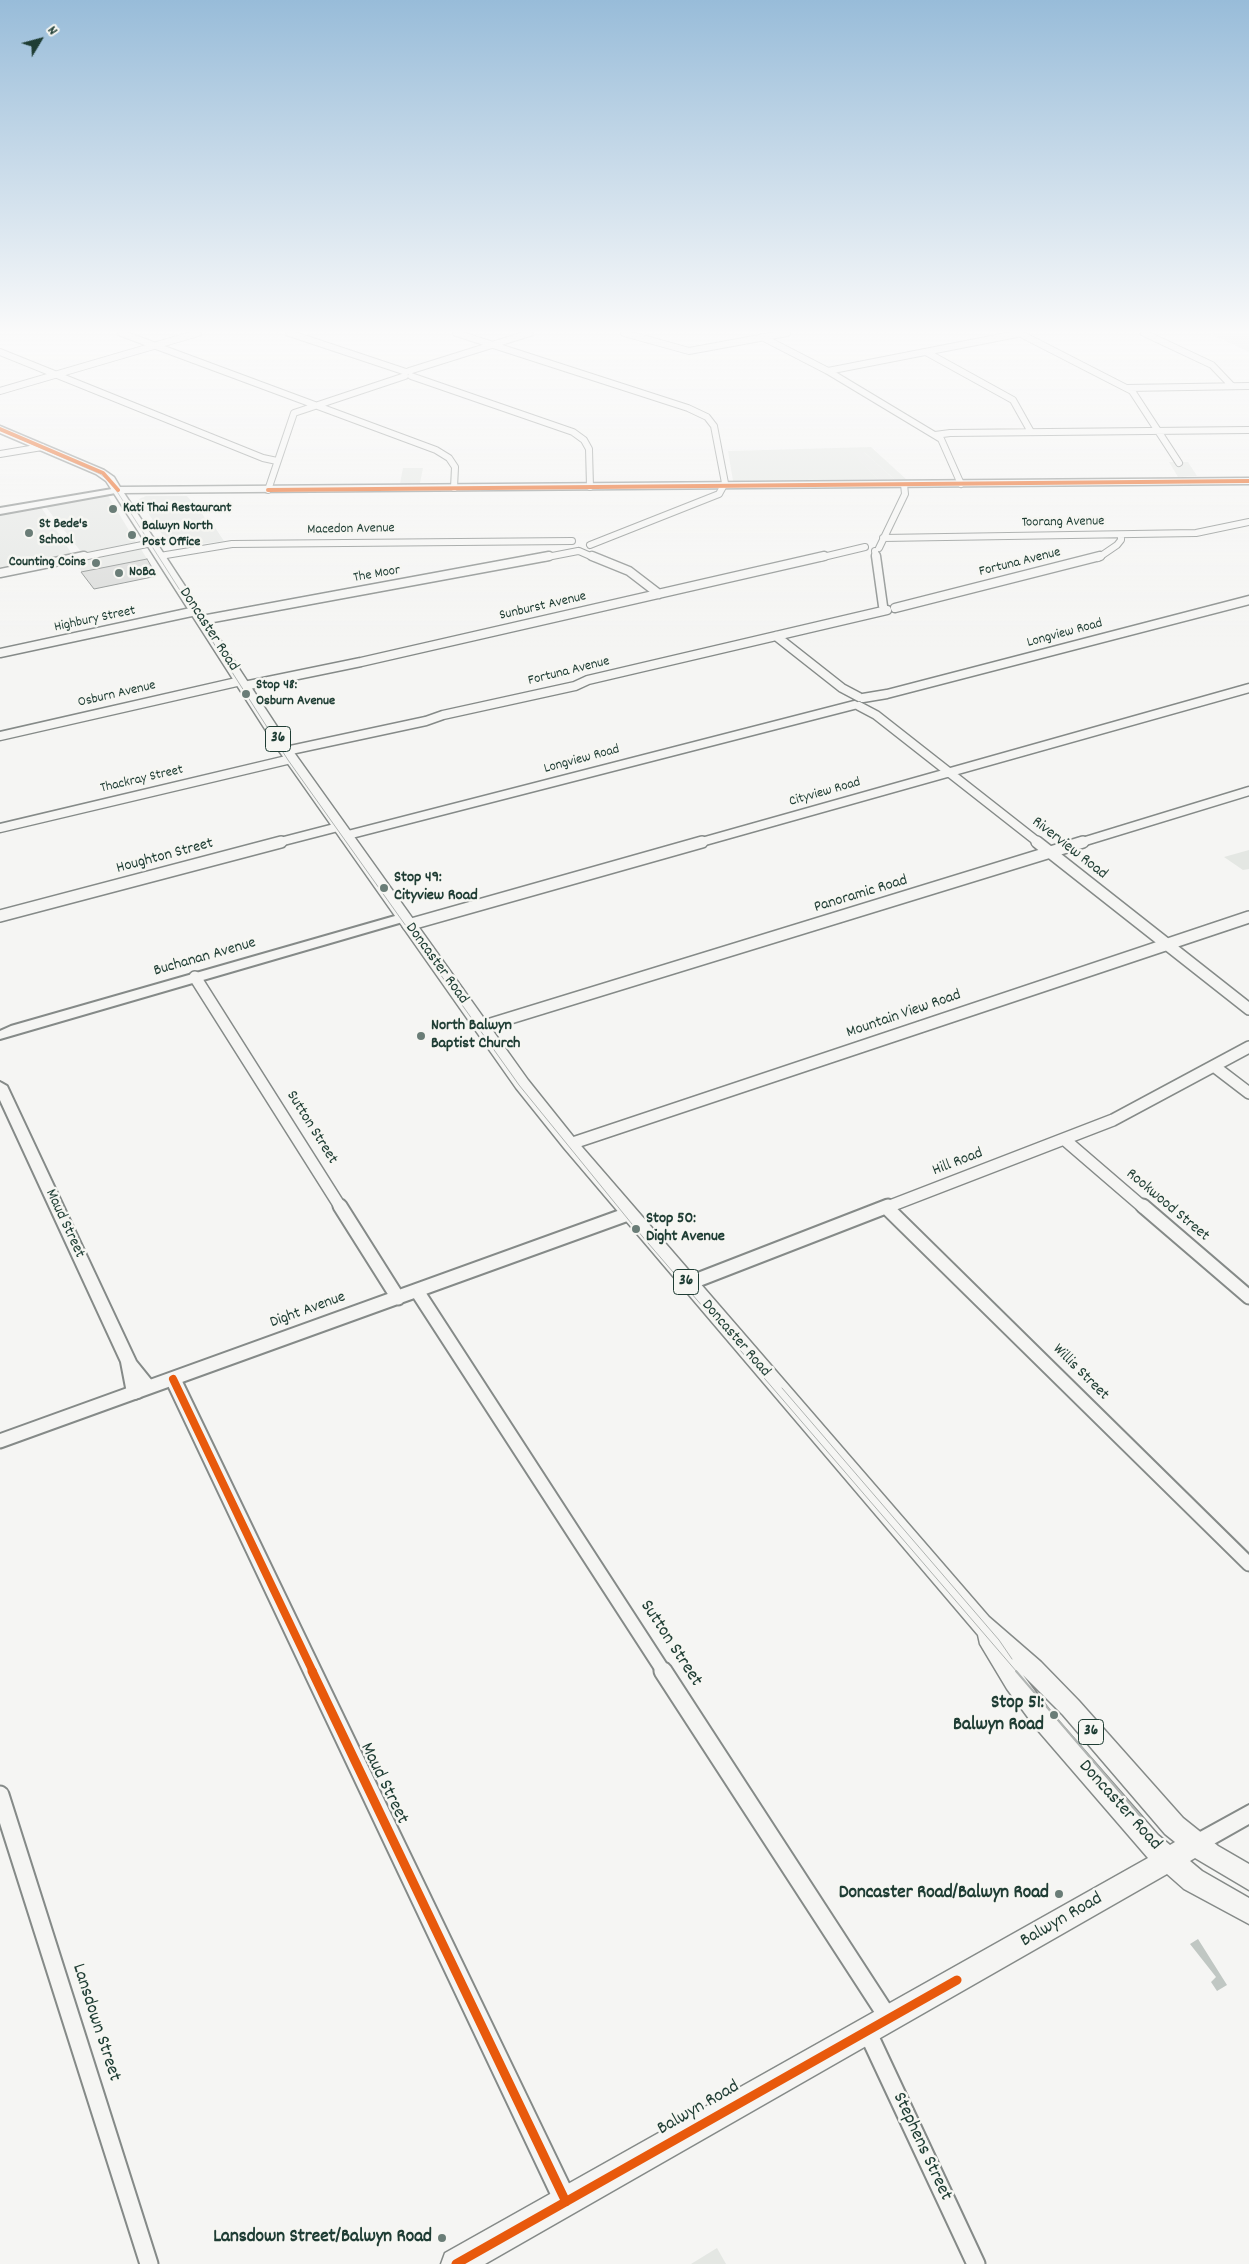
<!DOCTYPE html>
<style>
body{margin:0}
#map{position:relative;width:1249px;height:2264px;overflow:hidden;background:#f5f5f3;font-family:Dekko,sans-serif}
canvas{display:block}
.north{position:absolute;left:15px;top:15px;width:50px;height:50px;-webkit-text-stroke:4px #f6f6f2;paint-order:stroke;rotate:53deg;font-size:14px;font-weight:700;line-height:20px;text-align:center;color:#1f3d34}
.north::after{content:'';display:block;margin:auto;width:18px;height:22px;background:#1f3d34;clip-path:polygon(50% 0,100% 100%,50% 72%,0 100%)}
</style>
<div id="map">
<canvas width="1249" height="2264"></canvas>
<div class="north">N</div>
</div>
<script>
const context = document.querySelector('canvas').getContext('2d');
context.lineJoin = 'round';
function fill(path, color) { context.fillStyle = color; context.fill(path, 'evenodd'); }
const poly = rows => new Path2D(rows.map(r => 'M' + r).join(''));
function strokePath(path, color, width, dash) { context.strokeStyle = color; context.lineWidth = width; context.lineCap = dash ? 'butt' : 'round'; context.setLineDash(dash || []); context.stroke(path); }
function write(font, color, halo, rows, align = 'center') {
  context.font = font + ' Dekko,sans-serif'; context.lineWidth = 5; context.setLineDash([]); context.textBaseline = 'middle'; context.strokeStyle = halo; context.fillStyle = color; for (const [text, x, y, turn = 0] of rows) {
    context.save(); context.translate(x, y); context.rotate((+turn || 0) * Math.PI / 180); context.textAlign = isNaN(turn) ? turn : align; if (halo) context.strokeText(text, 0, 0); context.fillText(text, 0, 0); context.restore();
  }
}
fill(poly([
 [850,452,864,452,894,479,878,479],
 [107,494,136,542,82,553,45,506],
 [146,496,187,496,203,515,209,526,214,526,224,541,171,548,139,499],
 [41,507,72,554,0,569,0,515],
 [141,549,147,559,82,572,75,563]
]), '#e5e7e4');
fill(poly([
 [1208,333,1249,333,1249,352,1211,334],
 [871,447,906,479,894,479,864,452,851,452,878,479,733,481,728,451],
 [1169,462,1188,462,1197,476,1178,477],
 [403,468,423,468,420,483,400,483],
 [1249,850,1249,869,1243,870,1224,857],
 [717,2248,726,2264,691,2264]
]), '#e4e7e3');
fill(poly([
 [1198,1939,1227,1985,1217,1991,1211,1982,1216,1977,1190,1944]
]), '#c0c7c3');
const building = poly([
 [147,559,157,576,94,589,81,572,147,559]
]);
fill(building, '#dadbd9');
strokePath(building, '#858a88', 1);
const minorFar4 = poly([
 [121,333,436,450,449,458,455,467,454,488],
 [289,333,406,372],
 [456,333,688,408,707,417,714,426,725,483,719,494,590,545],
 [624,333,689,351,787,333],
 [1019,333,1132,391,1179,463],
 [1144,333,1212,365,1232,386],
 [762,337,828,371,941,439,961,484],
 [0,352,263,458,277,461],
 [926,352,1013,400,1031,432],
 [409,371,530,333],
 [828,371,1022,333],
 [411,376,573,432,584,440,589,449,590,487],
 [1127,388,1249,386],
 [0,391,198,333],
 [935,435,950,433,1249,430],
 [0,454,42,447],
 [268,490,294,413,405,376],
 [883,538,1196,533,1249,522],
 [879,548,905,494,904,484],
 [579,551,595,558],
 [875,551,876,558],
 [160,556,232,544,572,541],
 [78,558,152,543],
 [542,558,578,551],
 [819,558,865,547],
 [1098,558,1117,545,1121,540,1121,535]
]);
const minorFar3 = poly([
 [592,556,629,571,659,594],
 [876,556,883,606],
 [0,573,84,556],
 [895,608,1100,556],
 [202,620,549,556],
 [776,636,842,688,859,697],
 [0,653,196,611],
 [244,686,361,662,824,556],
 [863,698,887,694,1249,600],
 [859,706,876,715,1039,843],
 [0,736,241,681],
 [286,751,426,721,443,715,575,686,588,680,887,610],
 [0,828,291,759],
 [344,836,854,705],
 [276,843,338,827],
 [698,843,1249,688],
 [1079,843,1249,791]
]);
const minorFar2 = poly([
 [1037,842,1249,1009],
 [0,916,281,842],
 [408,925,702,842],
 [195,977,341,1208],
 [481,1027,1083,842],
 [1215,1067,1249,1093],
 [1065,1140,1144,1208],
 [570,1144,1249,917],
 [885,1208,1113,1120,1249,1047]
]);
const minorFar1 = poly([
 [340,1206,398,1298],
 [1143,1206,1249,1297],
 [887,1208,1249,1564],
 [687,1284,888,1206],
 [417,1291,664,1672],
 [0,1441,628,1214]
]);
const minor = poly([
 [663,1671,889,2019],
 [0,1795,149,2264],
 [867,2031,976,2264]
]);
const tertiary = poly([
 [118,488,121,488,121,492,0,514,0,508,118,488],
 [402,914,408,918,406,921,0,1039,0,1031,11,1026,402,914],
 [0,1082,7,1086,136,1361,157,1387,155,1391,149,1393,142,1390,141,1397,135,1399,129,1397,127,1393,121,1362,0,1100,0,1082],
 [173,1373,179,1375,181,1379,574,2194,577,2202,574,2210,566,2213,558,2210,165,1379,167,1375,173,1373],
 [1249,1805,1249,1824,1203,1850,1196,1853,1189,1850,1186,1844,1189,1838,1249,1805]
]);
const primary = poly([
 [0,426,104,470,114,477,120,487,1249,478,1249,484,124,493,293,751,528,1080,576,1140,989,1617,1041,1662,1079,1701,1183,1818,1218,1846,1249,1864,1249,1890,1195,1858,1190,1861,1202,1871,1249,1898,1249,1924,1184,1889,1167,1874,485,2264,441,2264,445,2253,1148,1858,1035,1727,1007,1689,980,1644,978,1635,564,1148,516,1088,279,751,106,481,96,474,0,433,0,426],
 [1023,1675,1063,1715,1165,1834,1175,1842,1170,1845,1158,1835,1051,1713,1023,1675]
]);
strokePath(minorFar4, '#858a88', 8);
strokePath(minorFar3, '#858a88', 11);
strokePath(minorFar2, '#858a88', 14);
strokePath(minorFar1, '#858a88', 17);
strokePath(minor, '#858a88', 21);
strokePath(tertiary, '#858a88', 4);
strokePath(primary, '#858a88', 3);
strokePath(minorFar4, '#f5f5f3', 6);
strokePath(minorFar3, '#f5f5f3', 8);
strokePath(minorFar2, '#f5f5f3', 11);
strokePath(minorFar1, '#f5f5f3', 13);
strokePath(minor, '#f5f5f3', 17);
fill(tertiary, '#f5f5f3');
fill(primary, '#f5f5f3');
strokePath(poly([
 [0,430,100,474,111,482,288,760,519,1085,636,1229,1017,1672],
 [782,1388,999,1640,1012,1659]
]), '#b0b4b2', 1);
strokePath(poly([
 [1016,1671,1142,1818]
]), '#b0b4b2', 2);
strokePath(poly([
 [0,429,103,473,118,490],
 [268,490,1249,481]
]), '#e8590c', 4);
strokePath(poly([
 [173,1379,313,1672]
]), '#e8590c', 8);
strokePath(poly([
 [312,1671,566,2202],
 [456,2264,957,1980]
]), '#e8590c', 9);
const sky = context.createLinearGradient(0, 0, 0, 650);
sky.addColorStop(0, '#98bcd9');
sky.addColorStop(0.51, '#fafafa');
sky.addColorStop(1, '#fafafa00');
context.fillStyle = sky;
context.fillRect(0, 0, 1249, 650);
for (const [x, y, r, color] of [
 [113,509,5,"#6a7d77"],
 [29,533,5,"#6a7d77"],
 [132,535,5,"#6a7d77"],
 [96,563,5,"#6a7d77"],
 [119,573,5,"#6a7d77"],
 [246,694,5,"#6a7d77"],
 [384,888,5,"#6a7d77"],
 [421,1036,5,"#6a7d77"],
 [636,1229,5,"#6a7d77"],
 [1054,1715,5,"#6a7d77"],
 [1059,1894,5,"#6a7d77"],
 [442,2238,5,"#6a7d77"]
]) { const dot = new Path2D(); dot.arc(x, y, r, 0, 2 * Math.PI); context.fillStyle = color; context.fill(dot); strokePath(dot, '#f6f6f2', 2); }
write('bold 14px', '#1f3d34', '#f6f6f2', [
 ["Kati Thai Restaurant",123,509],
 ["St Bede's",39,525],
 ["School",39,541],
 ["Balwyn North",142,527],
 ["Post Office",142,543],
 ["Counting Coins",86,563,"right"],
 ["NoBa",129,573],
 ["Stop 48:",256,686],
 ["Osburn Avenue",256,702]
], 'left');
write('14px', '#1f3d34', '#f6f6f2', [
 ["Toorang Avenue",1063,523,-1],
 ["Macedon Avenue",351,530,-1],
 ["Fortuna Avenue",1020,563,-14],
 ["The Moor",377,575,-10],
 ["Sunburst Avenue",543,607,-13],
 ["Highbury Street",95,620,-12],
 ["Longview Road",1065,634,-15],
 ["Fortuna Avenue",569,672,-14],
 ["Osburn Avenue",117,695,-13],
 ["Longview Road",582,760,-15],
 ["Thackray Street",142,780,-13],
 ["Cityview Road",825,793,-16]
]);
for (const [x, y, w] of [
 [278,739,25],
 [686,1282,25],
 [1091,1732,25]
]) { const box = new Path2D(); box.roundRect(x - w / 2, y - 12.5, w, 25, 4); context.fillStyle = '#f6f6f2'; context.fill(box); strokePath(box, '#1f3d34', 1); }
write('bold 15px', '#1f3d34', null, [
 ["36",278,739],
 ["36",686,1282],
 ["36",1091,1732]
]);
write('16px', '#1f3d34', '#f6f6f2', [
 ["Doncaster Road",208,630,57],
 ["Riverview Road",1069,849,38],
 ["Houghton Street",165,857,-15],
 ["Panoramic Road",861,895,-17],
 ["Buchanan Avenue",205,958,-16],
 ["Doncaster Road",436,964,54],
 ["Mountain View Road",904,1015,-19],
 ["Sutton Street",311,1128,58],
 ["Hill Road",958,1163,-21],
 ["Rookwood Street",1167,1206,40],
 ["Maud Street",64,1224,65],
 ["Dight Avenue",308,1311,-20],
 ["Doncaster Road",735,1339,49],
 ["Willis Street",1080,1373,45]
]);
write('bold 16px', '#1f3d34', '#f6f6f2', [
 ["Stop 49:",394,879],
 ["Cityview Road",394,897],
 ["North Balwyn",431,1027],
 ["Baptist Church",431,1045],
 ["Stop 50:",646,1220],
 ["Dight Avenue",646,1238]
], 'left');
write('19px', '#1f3d34', '#f6f6f2', [
 ["Sutton Street",670,1644,57],
 ["Maud Street",383,1784,64],
 ["Doncaster Road",1119,1806,48],
 ["Balwyn Road",1062,1921,-30],
 ["Lansdown Street",95,2023,72],
 ["Balwyn Road",699,2109,-30],
 ["Stephens Street",921,2147,65]
]);
write('bold 19px', '#1f3d34', '#f6f6f2', [
 ["Stop 51:",1044,1704],
 ["Balwyn Road",1044,1726],
 ["Doncaster Road/Balwyn Road",1049,1894],
 ["Lansdown Street/Balwyn Road",432,2238]
], 'right');
</script>
